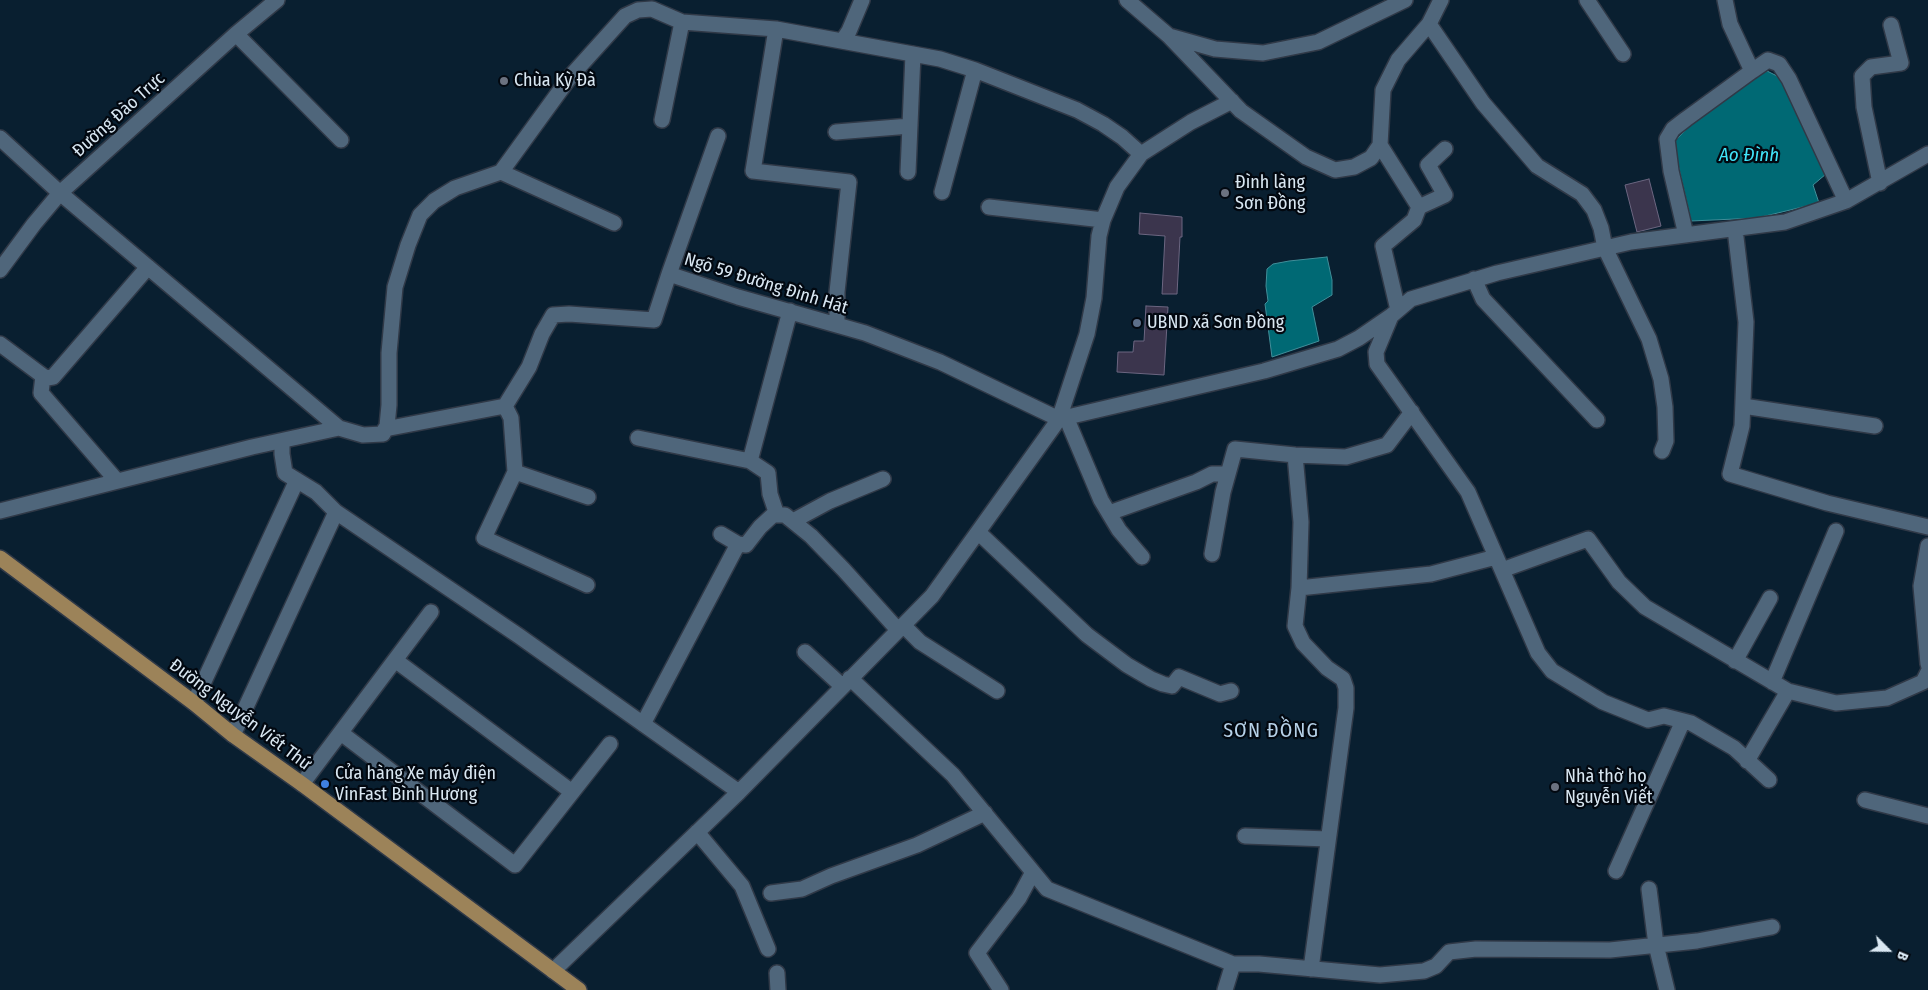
<!DOCTYPE html>
<meta charset="utf-8">
<style>
body{margin:0}
#map{position:relative;width:1928px;height:990px;overflow:hidden;background:#091f30;font-family:"Fira Sans Condensed",sans-serif}
canvas{display:block}
.north{position:absolute;left:1863px;top:925px;width:50px;height:50px;-webkit-text-stroke:4px #020810;paint-order:stroke;rotate:113deg;font-size:14px;font-weight:700;line-height:20px;text-align:center;color:#d9e7f2}
.north::after{content:'';display:block;margin:auto;width:18px;height:22px;background:#d9e7f2;clip-path:polygon(50% 0,100% 100%,50% 72%,0 100%)}
</style>
<div id="map">
<canvas width="1928" height="990"></canvas>
<div class="north">B</div>
</div>
<script>
const context = document.querySelector('canvas').getContext('2d');
context.lineJoin = 'round';
function fill(path, color) { context.fillStyle = color; context.fill(path, 'evenodd'); }
const poly = rows => new Path2D(rows.map(r => 'M' + r).join(''));
function strokePath(path, color, width, dash) { context.strokeStyle = color; context.lineWidth = width; context.lineCap = dash ? 'butt' : 'round'; context.setLineDash(dash || []); context.stroke(path); }
function write(font, color, halo, rows, align = 'center') {
  context.font = font + ' "Fira Sans Condensed",sans-serif'; context.lineWidth = 4.5; context.setLineDash([]); context.textBaseline = 'middle'; context.strokeStyle = halo; context.fillStyle = color; for (const [text, x, y, turn = 0] of rows) {
    context.save(); context.translate(x, y); context.rotate((+turn || 0) * Math.PI / 180); context.textAlign = isNaN(turn) ? turn : align; if (halo) context.strokeText(text, 0, 0); context.fillText(text, 0, 0); context.restore();
  }
}
const water = poly([
 [1767,71,1777,76,1785,86,1826,174,1813,185,1819,203,1757,218,1691,221,1673,143,1702,113,1739,86,1767,71],
 [1327,257,1332,280,1332,295,1312,307,1319,341,1272,357,1265,304,1268,301,1266,286,1267,269,1273,264,1289,261,1327,257]
]);
fill(water, '#006974');
strokePath(water, '#418f9a', 1);
const building = poly([
 [1649,179,1661,226,1637,232,1625,185,1649,179],
 [1140,213,1182,217,1182,237,1180,237,1177,294,1162,294,1165,236,1139,234,1140,213],
 [1146,306,1168,307,1164,375,1117,372,1118,352,1133,352,1134,341,1144,341,1146,306]
]);
fill(building, '#3b354d');
strokePath(building, '#6c6681', 1);
const minor = poly([
 [1127,0,1169,36,1215,49,1263,53,1318,42,1405,0],
 [1587,0,1623,54],
 [1725,0,1730,24,1752,71,1768,60,1779,64,1789,79,1846,201],
 [1429,24,1483,103,1537,166,1582,194,1594,210,1601,228,1605,248,1649,339,1661,379,1665,407,1666,441,1662,451],
 [776,29,753,171,849,182,837,292,837,325],
 [236,34,341,140],
 [1169,36,1241,111,1306,157,1335,170,1354,167,1371,158,1380,145,1383,90,1398,60,1429,24,1441,0],
 [843,40,849,31,862,0],
 [662,120,682,22],
 [836,132,910,126],
 [0,138,60,193,339,428],
 [1380,145,1419,207,1414,220,1383,246,1398,310],
 [501,172,614,223],
 [908,172,913,54],
 [1880,183,1864,107,1862,76,1871,67,1901,63,1891,25],
 [942,192,975,70],
 [989,207,1103,220],
 [1419,207,1445,195,1428,165,1445,149],
 [1735,229,1746,322,1742,426,1730,474,1827,503,1928,527],
 [1686,235,1671,171,1667,139,1673,129,1686,119,1752,71],
 [0,270,34,224,60,193,236,34,277,0],
 [669,274,738,297,865,333,940,362,1059,419],
 [1474,279,1483,299,1597,420],
 [0,344,43,376,47,378,53,377,148,267],
 [43,376,41,393,117,481],
 [505,406,511,418,515,472,484,538,587,585],
 [1743,406,1875,426],
 [1066,417,1101,500,1119,530,1142,557],
 [1059,419,1264,371,1338,349,1359,338,1391,316],
 [385,429,505,406,529,367,542,334,553,315,569,314,654,320,669,274,718,136],
 [638,438,750,461,768,473,770,494,777,515],
 [282,441,282,454,285,473,316,492,336,512,519,636,739,792],
 [1295,455,1301,522,1299,588,1295,626,1303,643,1327,668,1343,679,1346,688,1346,708,1311,969],
 [750,461,790,311],
 [515,472,588,497],
 [0,511,252,447,339,428,363,435,383,434,387,426,389,405,389,353,395,287,408,245,420,215,434,201,455,188,501,172,570,77,625,16,638,10,652,9,682,22,776,29,940,59,975,70,1077,110,1103,124,1122,137,1141,154],
 [1109,513,1196,482,1212,474,1228,474],
 [793,521,830,501,883,479],
 [978,532,1087,635,1127,665,1151,679,1163,684,1172,686,1179,677,1220,694,1231,691],
 [721,534,738,544,746,545,760,527,773,515,785,515,811,536,844,570,898,630],
 [1928,546,1921,586,1928,664],
 [1212,554,1223,492,1235,449,1295,455,1346,457,1387,445,1412,412],
 [1502,570,1588,539,1619,582,1645,607,1788,691,1836,703,1887,698,1923,682,1928,672],
 [1299,588,1431,574,1496,557],
 [903,625,920,642,997,691],
 [805,652,842,686],
 [395,660,572,792],
 [1735,661,1770,598],
 [850,678,953,775,1047,889,1233,964,1259,964,1380,975,1424,971,1436,966,1449,952,1476,949,1610,950,1697,941,1772,927],
 [1772,682,1836,531],
 [194,703,297,480],
 [643,724,738,544],
 [341,733,515,865,610,744],
 [233,735,336,512],
 [1747,761,1788,691],
 [1769,780,1734,748,1691,723,1664,716,1648,720,1603,702,1552,671,1538,653,1468,492,1377,364,1376,352,1391,316,1411,299,1497,273,1631,242,1785,222,1846,201,1928,154],
 [302,784,431,612],
 [1865,800,1928,816],
 [697,832,742,886,768,949],
 [1245,836,1328,839],
 [1616,871,1683,721],
 [1649,889,1656,945,1667,990],
 [771,893,802,889,831,876,917,845,985,813],
 [553,971,739,792,932,596,1059,419,1087,334,1094,298,1099,236,1103,220,1117,187,1141,154,1191,122,1232,101],
 [777,973,778,990],
 [1001,990,977,953,1019,898,1033,872],
 [1225,990,1233,964]
]);
const major = poly([
 [0,558,194,703,233,735,302,784,579,990]
]);
strokePath(minor, '#303947', 18);
strokePath(major, '#303947', 18);
strokePath(minor, '#4f667b', 15);
strokePath(major, '#9c8359', 15);
for (const [x, y, r, color] of [
 [504,81,5,"#6b7280"],
 [1225,193,5,"#6b7280"],
 [1137,323,5,"#5c6f8a"],
 [325,784,5,"#3f7fe0"],
 [1555,787,5,"#6b7280"]
]) { const dot = new Path2D(); dot.arc(x, y, r, 0, 2 * Math.PI); context.fillStyle = color; context.fill(dot); strokePath(dot, '#020810', 2); }
write('18px', '#d9e7f2', '#020810', [
 ["Chùa Kỳ Đà",514,81],
 ["Đình làng",1235,183],
 ["Sơn Đồng",1235,204],
 ["UBND xã Sơn Đồng",1147,323],
 ["Cửa hàng Xe máy điện",335,774],
 ["VinFast Bình Hương",335,795],
 ["Nhà thờ họ",1565,777],
 ["Nguyễn Viết",1565,798]
], 'left');
write('18px', '#d9e7f2', '#020810', [
 ["Đường Đào Trực",119,115,-42],
 ["Ngõ 59 Đường Đình Hát",766,284,17],
 ["Đường Nguyễn Viết Thứ",240,715,37]
]);
write('italic 19px', '#41e5fa', '#020810', [
 ["Ao Đình",1749,156]
]);
context.letterSpacing = '1px';
write('20px', '#b6d1e8', '#020810', [
 ["SƠN ĐỒNG",1271,731]
]);
context.letterSpacing = '0px';
</script>
